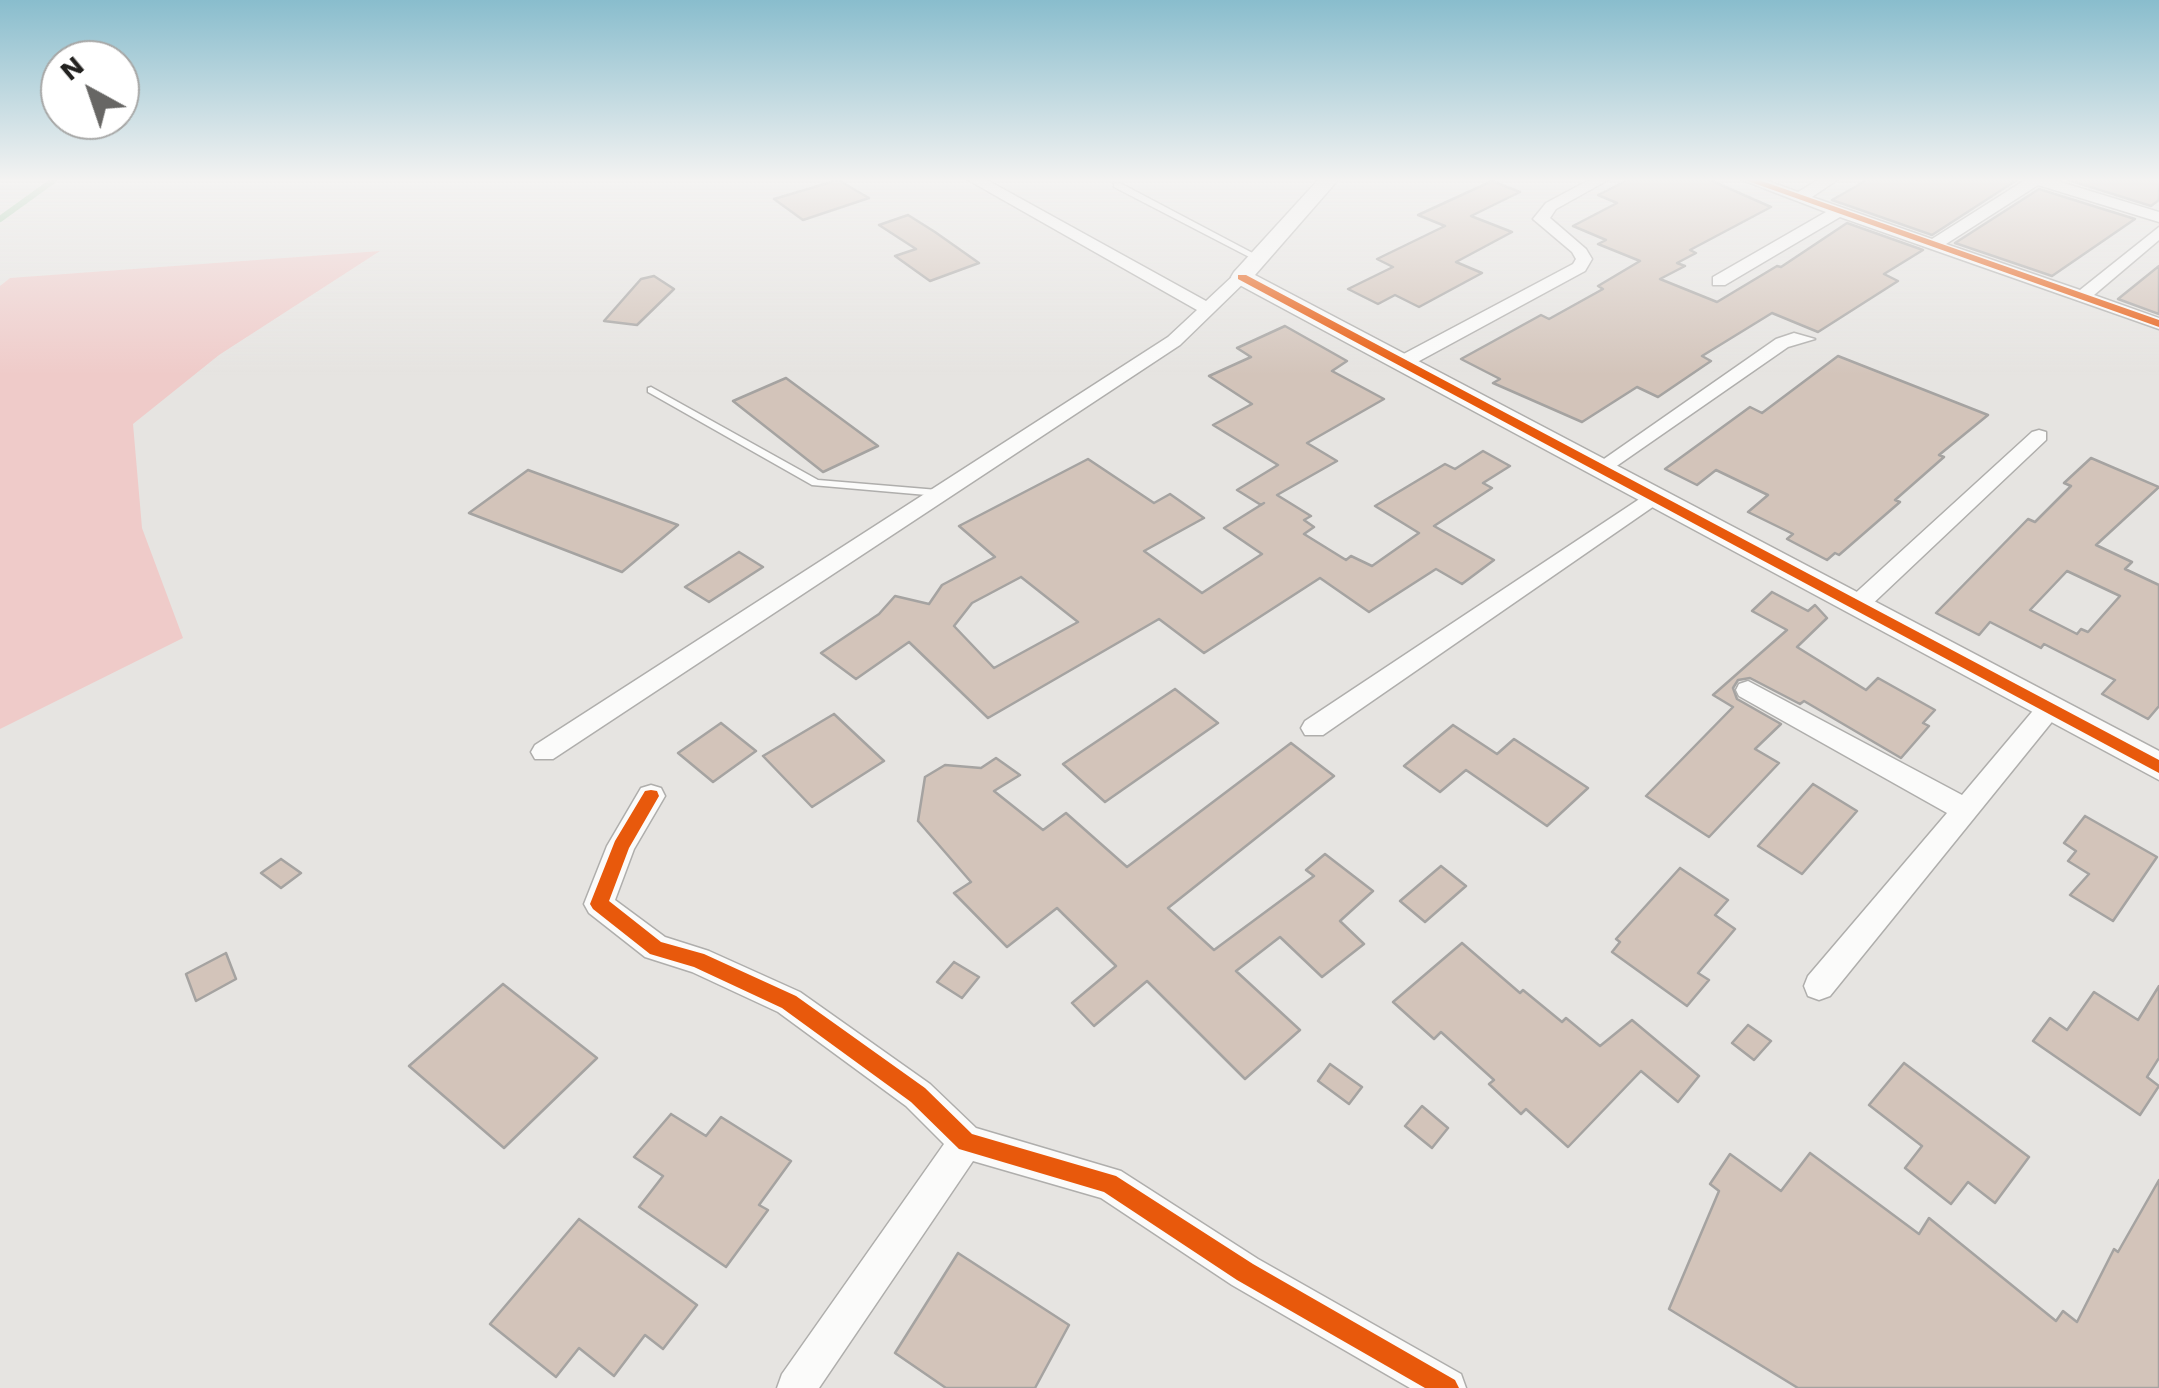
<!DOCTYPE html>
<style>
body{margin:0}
#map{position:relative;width:2159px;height:1388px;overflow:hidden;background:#e6e4e1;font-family:"Work Sans",sans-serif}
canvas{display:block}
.north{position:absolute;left:40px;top:40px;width:100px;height:100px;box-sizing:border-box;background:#fff;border:2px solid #a7a7a6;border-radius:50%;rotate:320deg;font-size:28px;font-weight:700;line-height:40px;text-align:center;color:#232220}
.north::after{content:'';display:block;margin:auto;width:35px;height:45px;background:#676664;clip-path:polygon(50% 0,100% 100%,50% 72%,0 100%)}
</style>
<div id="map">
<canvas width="2159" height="1388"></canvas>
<div class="north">N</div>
</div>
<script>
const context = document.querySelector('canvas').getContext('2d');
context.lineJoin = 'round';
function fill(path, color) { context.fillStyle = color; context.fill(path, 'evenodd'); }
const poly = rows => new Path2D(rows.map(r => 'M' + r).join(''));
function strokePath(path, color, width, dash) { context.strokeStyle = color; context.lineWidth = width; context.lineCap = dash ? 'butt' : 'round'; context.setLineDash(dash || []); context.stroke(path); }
fill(poly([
 [380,251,219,355,133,424,142,528,183,638,0,729,0,286,10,278]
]), '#efcbc9');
strokePath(poly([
 [0,219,54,180]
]), '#9ccba4', 6);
const building = poly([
 [838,180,869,198,803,220,774,199,838,180],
 [1628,180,1710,180,1771,207,1690,250,1696,253,1677,263,1685,266,1660,279,1717,302,1777,266,1781,267,1847,223,1923,250,1884,274,1898,281,1818,332,1772,313,1702,356,1711,361,1658,397,1637,387,1582,422,1493,383,1500,379,1461,359,1541,315,1549,319,1603,289,1598,286,1640,261,1598,244,1606,240,1573,226,1617,203,1598,195,1628,180],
 [1867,180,2017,180,1932,235,1832,200,1867,180],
 [2068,180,2159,180,2159,200,2151,206,2068,180],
 [1492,181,1520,192,1471,216,1512,232,1456,262,1482,273,1419,307,1395,295,1378,304,1348,289,1393,267,1377,259,1445,226,1418,215,1492,181],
 [2039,189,2135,219,2052,276,1955,243,2039,189],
 [908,215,935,232,979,263,930,281,895,256,916,249,879,225,908,215],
 [2159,266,2159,314,2118,299,2159,266],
 [654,276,674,289,637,325,604,321,641,279,654,276],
 [1285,326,1347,361,1332,371,1384,399,1307,443,1337,461,1277,495,1311,516,1304,520,1314,527,1304,534,1346,560,1351,556,1372,566,1419,533,1375,506,1445,464,1455,469,1483,451,1510,466,1483,483,1492,488,1434,526,1494,560,1462,584,1436,569,1369,612,1320,578,1204,653,1159,619,988,718,909,642,856,679,821,653,879,614,895,596,929,604,942,585,995,557,959,526,1088,459,1154,503,1170,494,1204,518,1144,551,1202,593,1262,554,1224,528,1264,503,1261,505,1237,490,1278,465,1213,425,1252,404,1209,376,1251,357,1237,348,1285,326],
 [1021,577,1078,622,994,668,954,626,972,603,1021,577],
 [1838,356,1988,415,1939,455,1944,457,1895,500,1900,502,1839,555,1835,553,1827,560,1787,539,1793,534,1748,512,1768,495,1716,470,1697,485,1665,469,1750,407,1762,413,1838,356],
 [786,378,878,446,823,472,733,401,786,378],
 [2091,458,2159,487,2096,545,2132,562,2125,569,2159,585,2159,706,2148,719,2102,694,2115,680,2044,644,2041,648,1990,622,1979,635,1936,613,2028,519,2035,522,2071,486,2064,483,2091,458],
 [2067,571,2120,596,2088,632,2081,629,2077,634,2030,610,2067,571],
 [528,470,678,525,622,572,469,513,528,470],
 [739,552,763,567,709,602,685,587,739,552],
 [1772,592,1808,611,1815,605,1827,618,1797,647,1866,690,1878,678,1935,710,1923,723,1929,726,1901,758,1804,701,1800,704,1750,678,1738,680,1733,688,1737,699,1781,724,1755,749,1779,763,1709,837,1646,796,1733,707,1713,695,1787,630,1752,611,1772,592],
 [1175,689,1218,723,1105,802,1063,764,1175,689],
 [834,714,884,761,812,807,763,756,834,714],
 [721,723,756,751,713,782,678,753,721,723],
 [1453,725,1497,754,1514,739,1588,788,1547,826,1466,770,1440,792,1404,766,1453,725],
 [1291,743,1334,776,1168,908,1214,950,1314,876,1306,870,1325,854,1373,891,1340,921,1364,944,1322,977,1280,937,1236,971,1300,1030,1245,1079,1147,981,1094,1026,1072,1003,1116,966,1057,908,1007,947,954,893,971,882,918,821,925,777,945,765,981,768,996,758,1020,775,994,791,1043,830,1066,813,1127,867,1291,743],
 [1813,784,1857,811,1802,874,1758,846,1813,784],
 [2085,816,2157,857,2113,921,2070,895,2089,874,2068,861,2076,851,2064,843,2085,816],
 [281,859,301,873,281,888,261,873,281,859],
 [1441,866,1466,886,1425,922,1400,901,1441,866],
 [1680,868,1728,900,1715,915,1735,929,1698,973,1709,980,1687,1006,1612,952,1620,942,1616,939,1680,868],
 [1462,943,1520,993,1523,990,1562,1022,1566,1018,1600,1046,1632,1020,1699,1076,1678,1102,1641,1071,1568,1147,1526,1109,1521,1114,1489,1084,1494,1080,1441,1032,1434,1039,1393,1002,1462,943],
 [226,953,236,979,196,1001,186,974,226,953],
 [954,962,979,977,962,998,937,982,954,962],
 [503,984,597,1058,504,1148,409,1066,503,984],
 [2159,986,2159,1058,2147,1077,2159,1086,2140,1115,2033,1041,2050,1018,2067,1030,2094,992,2138,1020,2159,986],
 [1748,1025,1771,1041,1754,1060,1732,1043,1748,1025],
 [1904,1063,2029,1157,1995,1203,1968,1182,1951,1204,1905,1168,1922,1146,1869,1105,1904,1063],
 [1330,1064,1362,1087,1349,1104,1318,1081,1330,1064],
 [1422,1106,1448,1128,1432,1148,1405,1126,1422,1106],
 [671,1114,706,1136,721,1117,791,1161,759,1205,768,1210,726,1267,639,1207,663,1176,634,1157,671,1114],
 [1810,1153,1919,1234,1929,1218,2056,1321,2063,1311,2077,1322,2114,1249,2118,1252,2159,1180,2159,1388,1798,1388,1669,1309,1719,1191,1710,1184,1730,1154,1781,1191,1810,1153],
 [579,1219,697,1305,663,1349,645,1335,614,1376,579,1348,556,1377,490,1324,579,1219],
 [958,1253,1069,1325,1035,1388,946,1388,895,1353,958,1253]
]);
fill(building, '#d3c4ba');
strokePath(building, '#a5a3a1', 2.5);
const service = poly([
 [1114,183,1120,183,1262,258,1255,260,1114,187,1114,183],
 [651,387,818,480,938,490,943,493,938,496,812,485,648,392,648,388,651,387]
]);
const minor = poly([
 [968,180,987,180,1206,301,1236,273,1250,277,1180,345,553,759,535,759,531,752,535,745,1168,337,1197,310,968,180],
 [1589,180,1608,180,1556,209,1550,218,1586,249,1592,259,1585,271,1410,366,1396,366,1396,358,1573,264,1576,259,1572,252,1533,219,1546,203,1589,180],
 [1742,180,1765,180,1798,192,1818,180,1837,180,1812,197,1932,239,2025,180,2054,180,2159,212,2159,222,2038,185,1946,244,2080,290,2159,227,2159,240,2094,295,2159,318,2159,329,1840,217,1725,285,1713,285,1713,277,1826,212,1742,180],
 [1794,333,1815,339,1788,347,1608,472,1594,472,1591,468,1776,339,1794,333],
 [2039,430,2046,432,2046,440,1866,610,1850,610,1846,604,1850,598,2032,432,2039,430],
 [1653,490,1664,497,1660,502,1323,735,1305,735,1301,728,1305,721,1653,490],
 [1748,681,1962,795,2042,700,2051,698,2060,700,2064,707,1830,996,1819,1000,1808,996,1804,986,1808,976,1947,813,1739,696,1736,690,1739,684,1748,681],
 [651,785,661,788,665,796,634,849,615,900,665,937,709,951,800,992,930,1084,976,1128,1121,1171,1258,1259,1461,1374,1466,1388,1410,1388,1232,1285,1101,1198,973,1161,819,1388,777,1388,782,1374,944,1144,906,1106,778,1012,692,972,645,957,589,913,584,904,607,846,641,788,651,785]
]);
const tertiary = poly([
 [1318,180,1338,180,1255,275,2159,751,2159,780,1234,282,1231,277,1234,272,1318,180]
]);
strokePath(service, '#afaeac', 3);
strokePath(minor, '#afaeac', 3);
strokePath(tertiary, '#afaeac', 3);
fill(service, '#fbfbfa');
fill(minor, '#fbfbfa');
fill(tertiary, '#fbfbfa');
fill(poly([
 [1745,180,1759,180,2159,320,2159,327,1745,180],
 [1238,275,1246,275,2159,760,2159,773,1238,279,1238,275],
 [651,790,657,791,659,796,629,848,609,901,661,942,704,954,796,996,925,1088,972,1134,1116,1176,1253,1264,1455,1380,1459,1388,1425,1388,1237,1280,1104,1192,959,1149,911,1102,782,1008,694,967,650,954,593,909,590,904,615,841,645,791,651,790]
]), '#e8590c');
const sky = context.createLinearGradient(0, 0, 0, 375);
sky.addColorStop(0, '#89bdcd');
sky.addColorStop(0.48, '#f4f3f2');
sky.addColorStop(1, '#f4f3f200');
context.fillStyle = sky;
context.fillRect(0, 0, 2159, 375);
</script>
